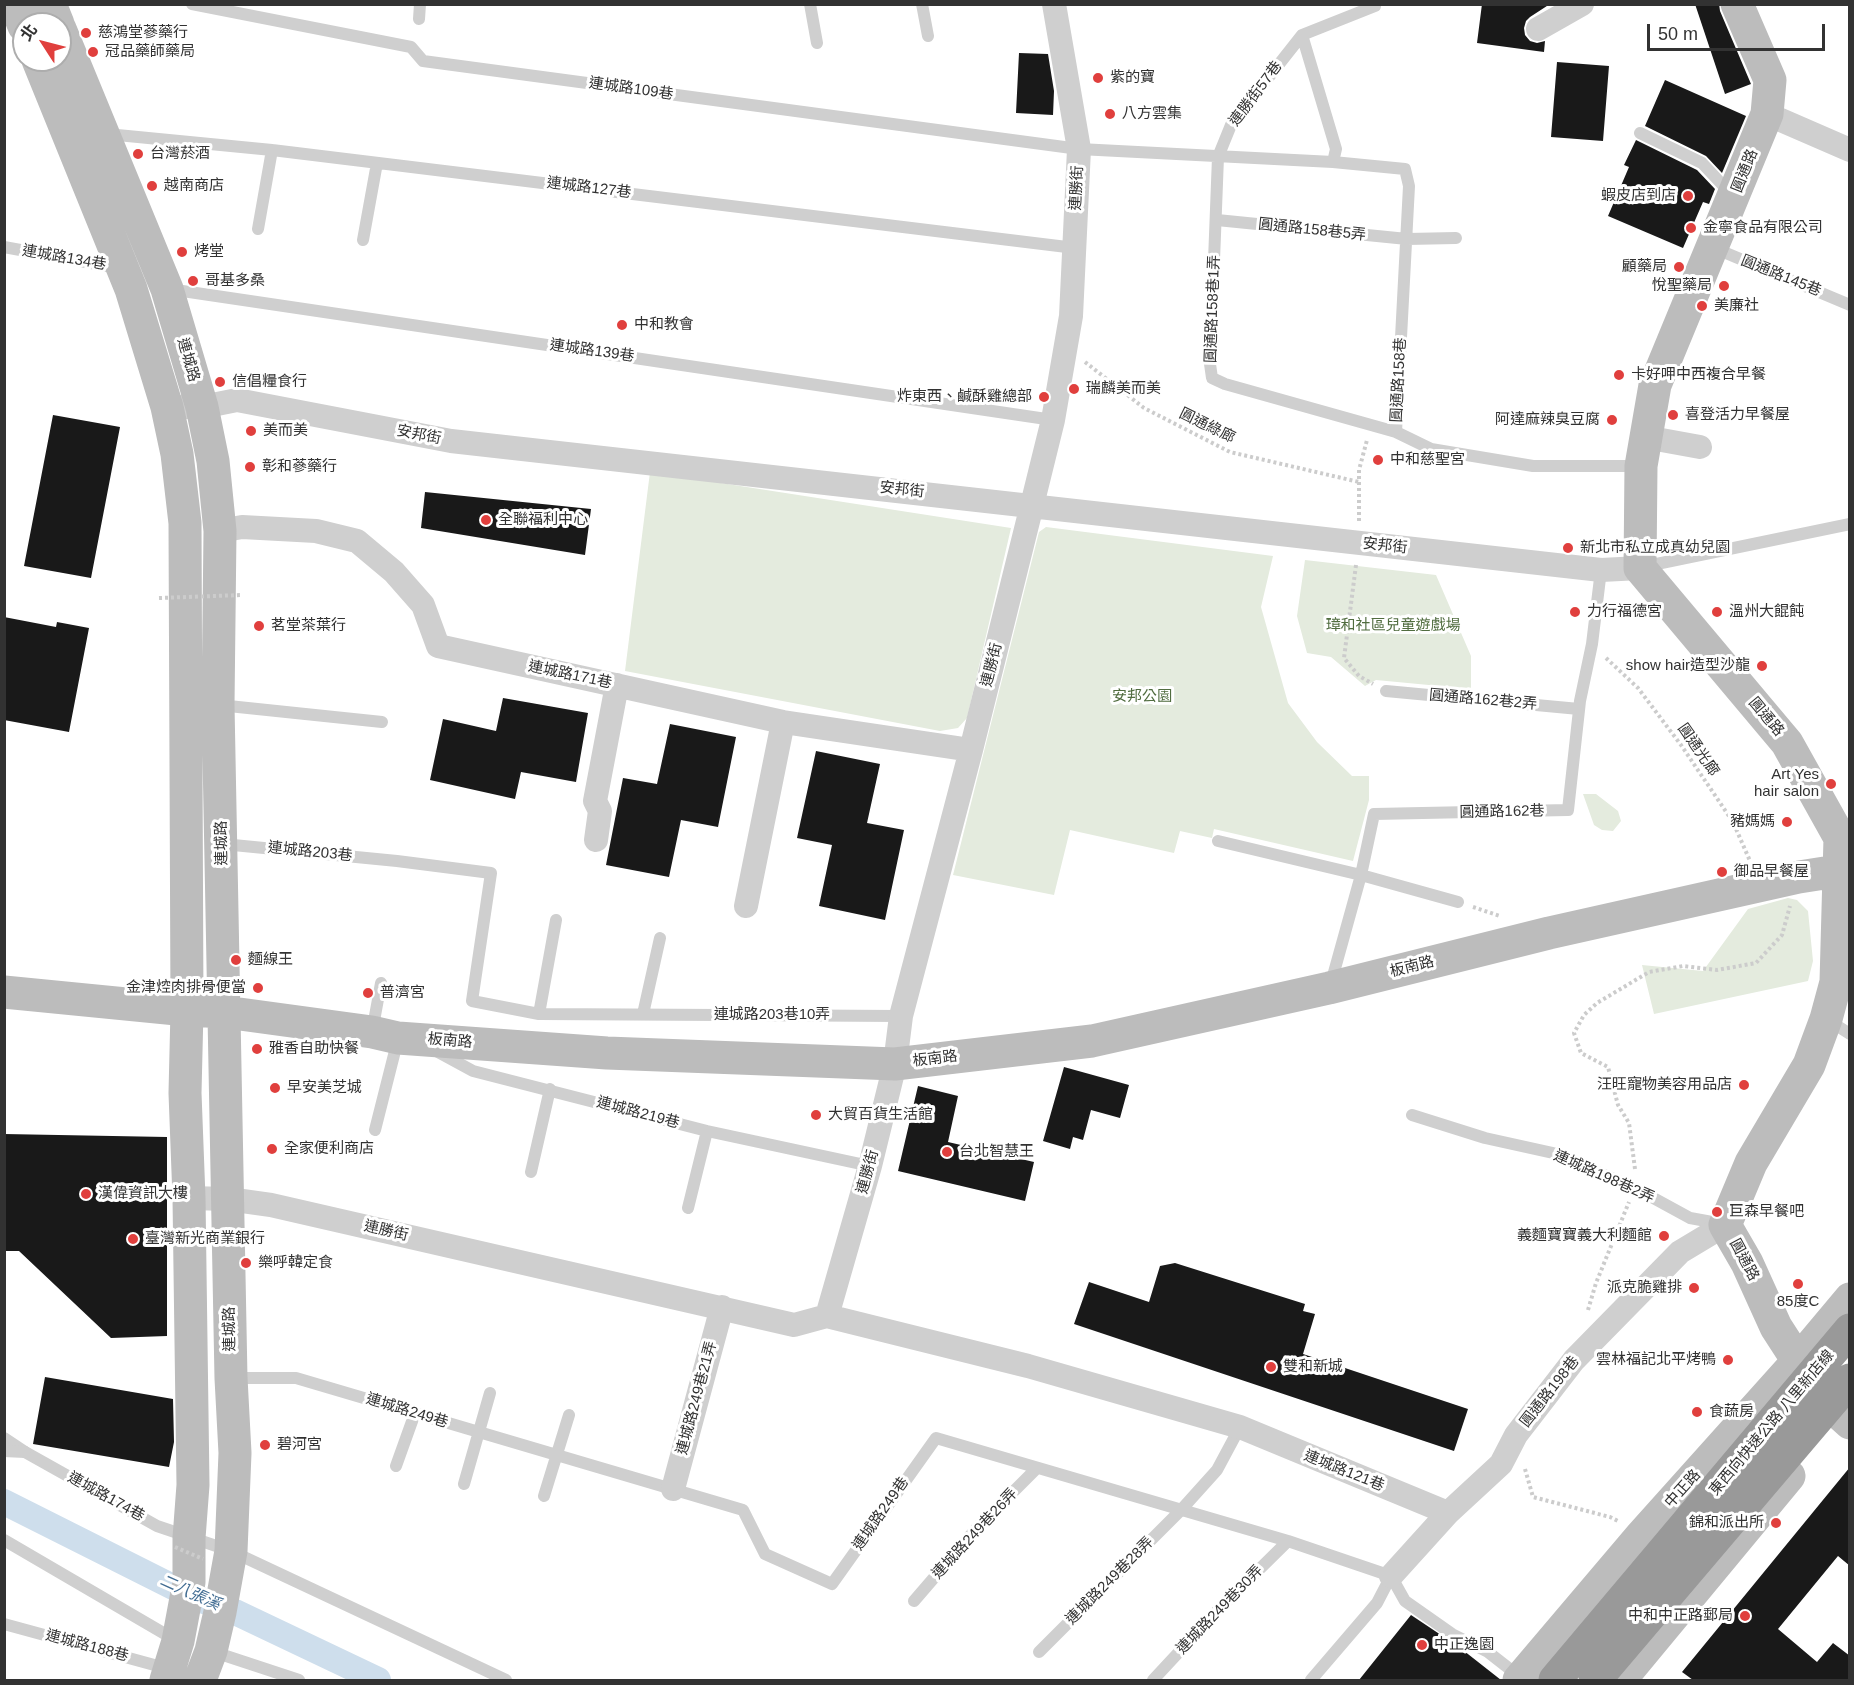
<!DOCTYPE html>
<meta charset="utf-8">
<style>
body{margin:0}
#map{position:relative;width:1854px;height:1685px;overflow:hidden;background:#fff;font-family:Arial,"Noto Sans TC",sans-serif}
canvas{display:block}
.frame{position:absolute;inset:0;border:6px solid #323232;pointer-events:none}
.north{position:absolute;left:12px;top:12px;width:60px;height:60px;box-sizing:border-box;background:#fff;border:2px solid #adadad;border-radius:50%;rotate:306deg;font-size:16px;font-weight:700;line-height:24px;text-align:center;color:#323232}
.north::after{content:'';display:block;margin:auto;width:21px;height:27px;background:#e03f3d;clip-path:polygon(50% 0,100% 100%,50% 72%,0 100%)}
.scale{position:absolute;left:1647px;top:24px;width:178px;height:27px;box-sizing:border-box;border:3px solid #323232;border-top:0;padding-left:8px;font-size:18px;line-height:21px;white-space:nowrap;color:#323232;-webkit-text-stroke:4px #fff;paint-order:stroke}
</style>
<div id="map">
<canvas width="1854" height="1685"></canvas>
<div class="frame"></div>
<div class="north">北</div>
<div class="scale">50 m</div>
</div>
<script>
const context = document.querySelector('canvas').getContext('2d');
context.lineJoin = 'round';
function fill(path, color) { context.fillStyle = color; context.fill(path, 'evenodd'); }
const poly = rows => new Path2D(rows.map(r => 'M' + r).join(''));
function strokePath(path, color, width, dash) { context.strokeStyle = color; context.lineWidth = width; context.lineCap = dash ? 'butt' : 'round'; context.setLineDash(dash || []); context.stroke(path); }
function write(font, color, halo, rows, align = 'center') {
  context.font = font + ' Arial,"Noto Sans TC",sans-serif'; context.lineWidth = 6; context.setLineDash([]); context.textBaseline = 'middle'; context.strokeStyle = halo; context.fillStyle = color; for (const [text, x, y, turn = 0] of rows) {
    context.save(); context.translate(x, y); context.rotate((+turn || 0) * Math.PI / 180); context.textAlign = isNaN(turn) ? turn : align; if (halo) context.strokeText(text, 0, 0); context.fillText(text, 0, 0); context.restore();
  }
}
fill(poly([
 [650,472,1011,528,967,718,958,728,940,731,625,671],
 [1046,527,1273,556,1261,607,1288,703,1317,742,1352,776,1369,776,1369,800,1353,861,1214,829,1212,838,1180,831,1174,853,1070,830,1054,895,953,875,1039,532],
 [1305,560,1436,575,1471,656,1471,689,1376,680,1365,686,1331,657,1307,653,1297,616],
 [1583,794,1596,794,1618,811,1621,821,1613,831,1602,830,1594,825],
 [1788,898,1797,900,1808,911,1813,961,1808,981,1654,1014,1642,965,1703,971,1748,909]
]), '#e4ebde');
strokePath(poly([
 [4,1502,193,1597,235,1612,378,1680]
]), '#cedeec', 26);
fill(poly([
 [1482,4,1550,4,1530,17,1526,21,1524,28,1525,35,1530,41,1537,43,1545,41,1544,52,1477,43],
 [1695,4,1719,4,1720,11,1751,84,1725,94],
 [1019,53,1048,54,1054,91,1053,115,1016,113],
 [1557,62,1609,66,1603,141,1551,137],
 [1665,80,1746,116,1722,173,1706,156,1645,126],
 [1636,140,1697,170,1715,189,1709,204,1703,202,1683,248,1608,216,1629,167,1624,165],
 [53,415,120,427,91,578,24,566],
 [425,492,591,509,585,555,421,528],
 [4,617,56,627,57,622,89,628,69,732,4,720],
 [503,698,588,713,576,782,521,772,515,799,430,780,443,719,496,731],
 [670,724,736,737,718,827,681,820,669,877,606,865,623,778,657,784],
 [816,751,880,764,867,823,904,830,885,920,819,906,832,845,797,838],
 [1064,1067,1129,1085,1120,1118,1091,1110,1083,1140,1073,1137,1070,1149,1043,1141],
 [918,1086,958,1096,948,1142,1034,1162,1025,1201,898,1171],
 [4,1134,167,1137,167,1336,111,1338,19,1251,4,1251],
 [1175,1263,1305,1304,1303,1311,1315,1314,1303,1354,1468,1409,1454,1451,1074,1324,1089,1282,1149,1302,1160,1266],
 [45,1377,173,1399,174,1442,169,1467,33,1444],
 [1850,1467,1850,1566,1838,1556,1778,1629,1817,1662,1833,1643,1850,1656,1850,1680,1693,1680,1682,1672],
 [1411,1615,1459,1647,1501,1680,1359,1680]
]), '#191919');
strokePath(poly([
 [1085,362,1144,408,1230,452,1359,482],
 [1359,521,1359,470,1367,440],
 [1356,565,1344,658,1359,676,1373,684],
 [1606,658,1638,688,1681,745,1733,822,1750,861],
 [1473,907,1500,916],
 [1635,1169,1629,1123,1618,1105,1608,1067,1581,1053,1574,1033,1584,1015,1597,1003,1649,972,1683,966,1717,970,1756,963,1782,935,1790,906],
 [1588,1310,1596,1283,1629,1202],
 [1525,1469,1533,1497,1610,1517,1618,1521]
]), '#ccc', 4, [3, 3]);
strokePath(poly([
 [192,4,411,47,423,61,1079,149,1333,162,1336,149,1302,35],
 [810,4,817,43],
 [922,4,928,36],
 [1375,4,1375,6,1302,35,1231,125,1218,157,1210,364,1212,378,1225,384,1396,432],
 [419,19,420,4],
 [1640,133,1702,163,1732,195],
 [107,134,272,150,1075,248],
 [1333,162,1405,169,1409,186,1396,432,1431,449,1533,466,1641,466],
 [1217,220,1407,239,1456,238],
 [258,229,272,150],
 [363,240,377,163],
 [4,247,118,268],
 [1714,248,1850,305],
 [169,289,1053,420],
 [1642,567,1850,524],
 [1386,691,1579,709],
 [219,705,382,722],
 [1218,841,1361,875,1458,902],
 [223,844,397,861,491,873,472,1001,539,1014,901,1016],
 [1331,983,1361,875,1374,814,1568,810,1580,701,1592,644,1601,570],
 [539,1014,556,920],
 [643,1014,660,938],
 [1828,1020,1850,1034],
 [372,1032,381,983],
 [438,1052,473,1071,707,1131,870,1166],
 [1412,1115,1485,1138,1553,1153,1635,1188,1690,1218,1723,1224],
 [375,1130,398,1039],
 [531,1172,550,1089],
 [688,1208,707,1131],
 [233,1378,296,1378,743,1510,765,1554,832,1584,936,1438,1288,1541,1391,1576,1405,1601,1452,1634,1488,1652,1520,1677],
 [4,1438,25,1452,157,1526,231,1551,506,1680],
 [396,1466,415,1413],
 [464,1484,490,1393],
 [544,1496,569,1415],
 [4,1540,177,1641],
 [914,1601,976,1529,1037,1468],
 [4,1624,169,1669],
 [211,1651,299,1680],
 [1039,1652,1181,1510,1217,1470,1240,1427],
 [1153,1680,1218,1610,1288,1541],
 [1311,1680,1377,1603,1391,1576]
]), '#cfcfcf', 12);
strokePath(poly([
 [1538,29,1582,4],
 [1767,114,1850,150],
 [167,407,202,407,237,400,451,441,1601,570,1640,568],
 [1645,437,1700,447],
 [220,531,242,527,316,531,357,541,394,572,423,605,438,646,783,722,971,750],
 [596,840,600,811,595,801,617,685],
 [746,906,783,722],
 [189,1198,228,1199,271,1205,794,1325,827,1316,870,1166,895,1064,901,1016,971,750,1032,505,1053,420,1071,316,1079,149,1054,4],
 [827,1316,1028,1366,1240,1427,1448,1513],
 [673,1489,722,1307],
 [1391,1576,1448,1513,1501,1464,1516,1435,1574,1360,1680,1252,1725,1225]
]), '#cfcfcf', 24);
strokePath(poly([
 [15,4,24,26],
 [50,4,58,24],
 [1737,4,1770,80,1767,114,1655,385,1641,466,1640,568,1787,743,1840,838,1836,982,1826,1019,1809,1065,1751,1163,1725,1225,1747,1263,1776,1327,1798,1361,1840,1414,1850,1423],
 [60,29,167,289,202,407,213,461,220,531,218,705,231,1378,235,1453,231,1551,220,1612,211,1651,200,1680],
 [38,60,131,289,167,407,177,454,185,523,187,1010,185,1093,189,1198,193,1485,189,1538,189,1582,178,1641,166,1680],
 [4,992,187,1010,225,1012,372,1032,398,1038,607,1053,895,1064,1092,1041,1329,988,1549,933,1799,877,1850,869],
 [1519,1680,1642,1535,1798,1361,1850,1299],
 [1620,1680,1789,1476]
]), '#bcbcbc', 33);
strokePath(poly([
 [159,598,242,595],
 [175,1547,203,1559]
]), '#ccc', 4, [3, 3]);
strokePath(poly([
 [4,1451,25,1452]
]), '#cfcfcf', 12);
strokePath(poly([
 [1555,1680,1850,1330],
 [1595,1680,1850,1380]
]), '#999', 33);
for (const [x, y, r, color] of [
 [86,33,6,"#e03f3d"],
 [93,52,6,"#e03f3d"],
 [1098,78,6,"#e03f3d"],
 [1110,114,6,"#e03f3d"],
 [138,154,6,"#e03f3d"],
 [152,186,6,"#e03f3d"],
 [1688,196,6,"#e03f3d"],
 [1691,228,6,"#e03f3d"],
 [182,252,6,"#e03f3d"],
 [1679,267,6,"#e03f3d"],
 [193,281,6,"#e03f3d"],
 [1724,286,6,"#e03f3d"],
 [1702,306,6,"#e03f3d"],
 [622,325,6,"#e03f3d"],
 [1619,375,6,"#e03f3d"],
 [220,382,6,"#e03f3d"],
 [1074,389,6,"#e03f3d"],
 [1044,397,6,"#e03f3d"],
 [1673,415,6,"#e03f3d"],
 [1612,420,6,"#e03f3d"],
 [251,431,6,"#e03f3d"],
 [1378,460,6,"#e03f3d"],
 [250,467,6,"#e03f3d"],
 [486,520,6,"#e03f3d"],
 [1568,548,6,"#e03f3d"],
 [1575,612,6,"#e03f3d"],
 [1717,612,6,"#e03f3d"],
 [259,626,6,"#e03f3d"],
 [1762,666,6,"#e03f3d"],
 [1831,784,6,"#e03f3d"],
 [1787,822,6,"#e03f3d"],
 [1722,872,6,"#e03f3d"],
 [236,960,6,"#e03f3d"],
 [258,988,6,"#e03f3d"],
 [368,993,6,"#e03f3d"],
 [257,1049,6,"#e03f3d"],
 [1744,1085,6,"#e03f3d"],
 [275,1088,6,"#e03f3d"],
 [816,1115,6,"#e03f3d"],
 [272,1149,6,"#e03f3d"],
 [947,1152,6,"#e03f3d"],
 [86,1194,6,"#e03f3d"],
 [1717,1212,6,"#e03f3d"],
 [1664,1236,6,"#e03f3d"],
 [133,1239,6,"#e03f3d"],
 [246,1263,6,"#e03f3d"],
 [1798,1284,6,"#e03f3d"],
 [1694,1288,6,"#e03f3d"],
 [1728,1360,6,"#e03f3d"],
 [1271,1367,6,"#e03f3d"],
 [1697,1412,6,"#e03f3d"],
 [265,1445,6,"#e03f3d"],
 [1776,1523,6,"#e03f3d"],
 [1745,1616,6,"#e03f3d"],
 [1422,1645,6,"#e03f3d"]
]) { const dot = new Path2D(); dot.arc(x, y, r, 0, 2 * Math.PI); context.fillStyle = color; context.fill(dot); strokePath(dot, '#fff', 2); }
write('15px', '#323232', '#fff', [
 ["慈鴻堂蔘藥行",98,33],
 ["冠品藥師藥局",105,52],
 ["紫的寶",1110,78],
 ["八方雲集",1122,114],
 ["台灣菸酒",150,154],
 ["越南商店",164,186],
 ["蝦皮店到店",1676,196,"right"],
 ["金寧食品有限公司",1703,228],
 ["烤堂",194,252],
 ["顧藥局",1667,267,"right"],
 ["哥基多桑",205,281],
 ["悅聖藥局",1712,286,"right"],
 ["美廉社",1714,306],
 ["中和教會",634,325],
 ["卡好呷中西複合早餐",1631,375],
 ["信倡糧食行",232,382],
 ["瑞麟美而美",1086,389],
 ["炸東西、鹹酥雞總部",1032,397,"right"],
 ["喜登活力早餐屋",1685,415],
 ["阿達麻辣臭豆腐",1600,420,"right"],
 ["美而美",263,431],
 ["中和慈聖宮",1390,460],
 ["彰和蔘藥行",262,467],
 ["全聯福利中心",498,520],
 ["新北市私立成真幼兒園",1580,548],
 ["力行福德宮",1587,612],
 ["溫州大餛飩",1729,612],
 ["茗堂茶葉行",271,626],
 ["show hair造型沙龍",1750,666,"right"],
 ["Art Yes",1819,775,"right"],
 ["hair salon",1819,792,"right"],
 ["豬媽媽",1775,822,"right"],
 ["御品早餐屋",1734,872],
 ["麵線王",248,960],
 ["金津焢肉排骨便當",246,988,"right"],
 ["普濟宮",380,993],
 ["雅香自助快餐",269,1049],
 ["汪旺寵物美容用品店",1732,1085,"right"],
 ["早安美芝城",287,1088],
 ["大貿百貨生活館",828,1115],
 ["全家便利商店",284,1149],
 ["台北智慧王",959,1152],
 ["漢偉資訊大樓",98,1194],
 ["巨森早餐吧",1729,1212],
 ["義麵寶寶義大利麵館",1652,1236,"right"],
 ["臺灣新光商業銀行",145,1239],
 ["樂呼韓定食",258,1263],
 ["派克脆雞排",1682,1288,"right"],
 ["85度C",1798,1302,"center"],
 ["雲林福記北平烤鴨",1716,1360,"right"],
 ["雙和新城",1283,1367],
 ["食蔬房",1709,1412],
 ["碧河宮",277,1445],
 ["錦和派出所",1764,1523,"right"],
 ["中和中正路郵局",1733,1616,"right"],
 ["中正逸園",1434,1645]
], 'left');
write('15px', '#323232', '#fff', [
 ["連城路109巷",631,89,8],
 ["連勝街57巷",1256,94,-53],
 ["圓通路",1745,171,-68],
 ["連城路127巷",589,188,7],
 ["連勝街",1077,188,-87],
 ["圓通路158巷5弄",1312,230,6],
 ["連城路134巷",64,258,10],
 ["圓通路145巷",1781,276,22],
 ["圓通路158巷1弄",1213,309,-88],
 ["連城路139巷",592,351,8],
 ["連城路",188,360,74],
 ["圓通路158巷",1399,380,-87],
 ["圓通綠廊",1207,426,26],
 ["安邦街",419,435,11],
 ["安邦街",902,490,6],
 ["安邦街",1385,546,6],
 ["連勝街",992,665,-76],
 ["連城路171巷",570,675,12],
 ["圓通路162巷2弄",1483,700,5],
 ["圓通路",1766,717,50],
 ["圓通光廊",1698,750,55],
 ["圓通路162巷",1502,812,-1],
 ["連城路",222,843,-91],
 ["連城路203巷",310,852,6],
 ["板南路",1412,967,-14],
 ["連城路203巷10弄",772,1015],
 ["板南路",450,1041,5],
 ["板南路",935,1059,-7],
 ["連城路219巷",638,1113,15],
 ["連勝街",868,1172,-75],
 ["連城路198巷2弄",1604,1177,24],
 ["連勝街",386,1231,13],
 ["圓通路",1744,1260,62],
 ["連城路",230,1329,-91],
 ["圓通路198巷",1550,1392,-52],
 ["連城路249巷21弄",697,1398,-75],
 ["連城路249巷",407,1411,17],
 ["東西向快速公路 八里新店線",1772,1423,-50],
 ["連城路121巷",1344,1471,22],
 ["中正路",1683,1489,-48],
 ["連城路174巷",106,1497,29],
 ["連城路249巷",881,1514,-55],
 ["連城路249巷26弄",975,1534,-47],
 ["連城路249巷28弄",1110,1581,-45],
 ["連城路249巷30弄",1220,1610,-46],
 ["連城路188巷",87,1646,15]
]);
write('15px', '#516d40', '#fff', [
 ["璋和社區兒童遊戲場",1393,626],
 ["安邦公園",1142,697]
]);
write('italic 16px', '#416c92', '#fff', [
 ["二八張溪",190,1593,24]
]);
</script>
